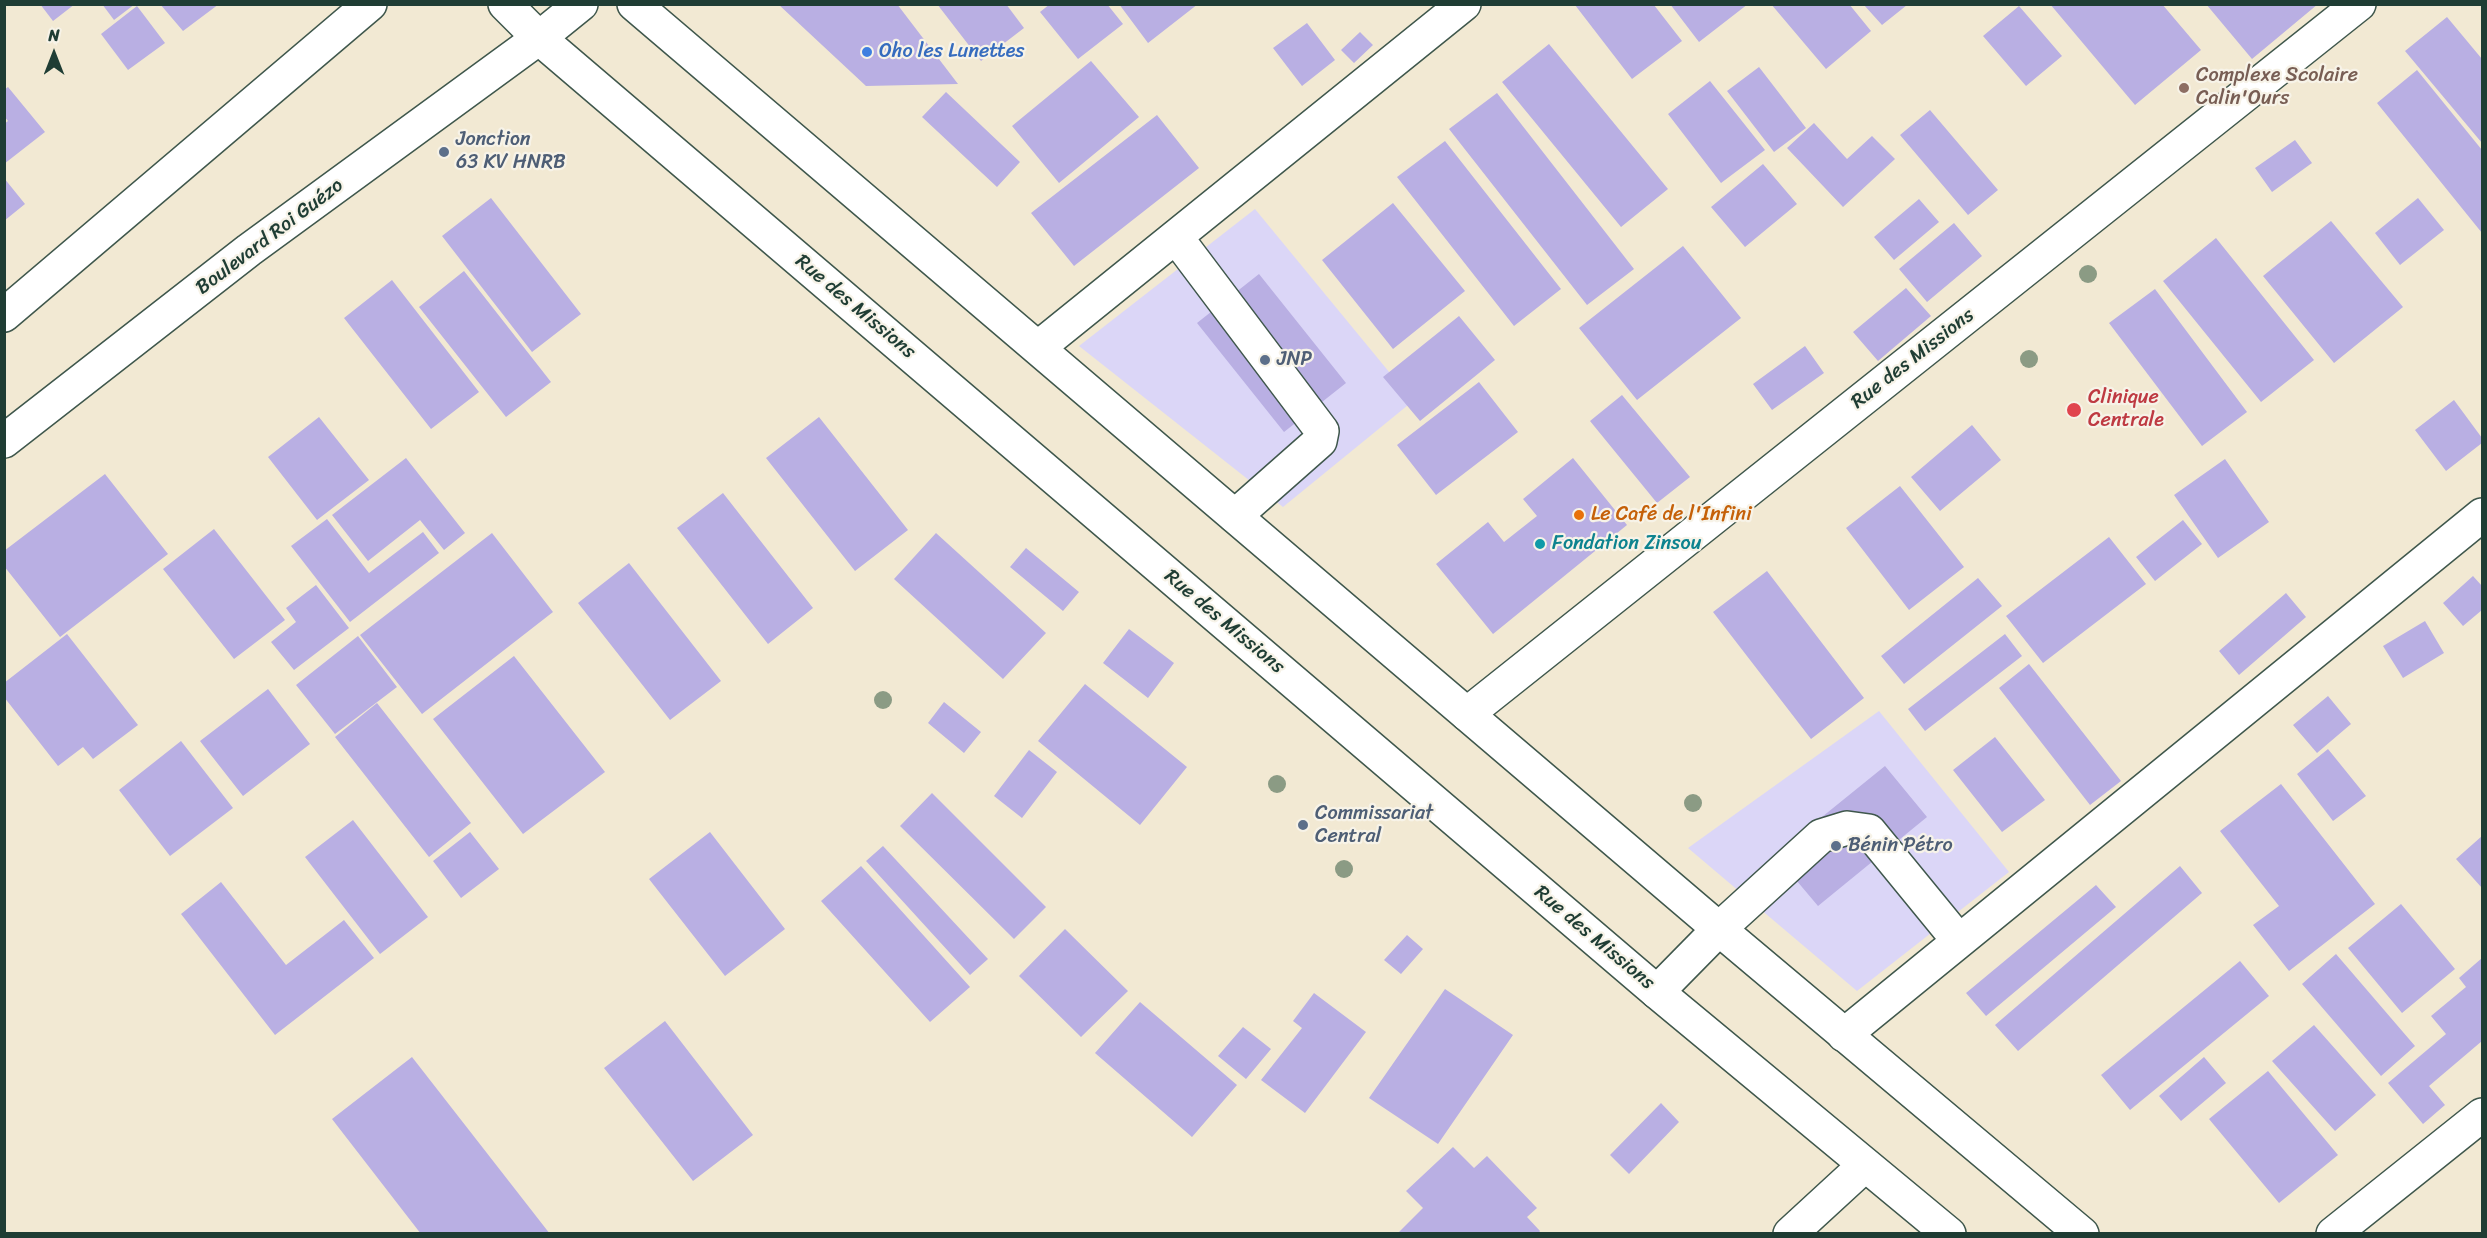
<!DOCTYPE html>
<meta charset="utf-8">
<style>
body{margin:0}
#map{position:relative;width:2487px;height:1238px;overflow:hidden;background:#f2e9d3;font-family:Sriracha,sans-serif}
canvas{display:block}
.frame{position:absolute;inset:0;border:6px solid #1f3d34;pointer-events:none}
.north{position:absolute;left:24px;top:24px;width:60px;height:60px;-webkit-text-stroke:4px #f7f3e8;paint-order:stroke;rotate:0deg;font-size:16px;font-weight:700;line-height:24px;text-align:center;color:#1f3d34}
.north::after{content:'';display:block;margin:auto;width:21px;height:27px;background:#1f3d34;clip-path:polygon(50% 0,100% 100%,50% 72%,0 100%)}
</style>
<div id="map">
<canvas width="2487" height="1238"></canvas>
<div class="frame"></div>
<div class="north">N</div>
</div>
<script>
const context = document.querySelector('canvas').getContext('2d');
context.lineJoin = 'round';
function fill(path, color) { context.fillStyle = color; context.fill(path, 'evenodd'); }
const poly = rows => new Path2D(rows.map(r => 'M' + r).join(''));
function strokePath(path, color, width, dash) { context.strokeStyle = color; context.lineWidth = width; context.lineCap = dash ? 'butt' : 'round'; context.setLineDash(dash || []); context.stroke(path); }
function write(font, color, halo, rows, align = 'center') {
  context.font = font + ' Sriracha,sans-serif'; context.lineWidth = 4.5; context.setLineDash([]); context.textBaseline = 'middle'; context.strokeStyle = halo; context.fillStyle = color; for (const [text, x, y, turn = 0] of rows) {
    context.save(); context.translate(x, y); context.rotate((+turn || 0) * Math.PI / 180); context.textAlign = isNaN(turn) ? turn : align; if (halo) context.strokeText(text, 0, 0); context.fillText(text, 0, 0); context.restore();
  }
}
fill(poly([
 [1255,209,1413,401,1283,507,1079,346],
 [1879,711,2009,872,1857,991,1688,848]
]), '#dbd6f7');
fill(poly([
 [40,4,75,4,53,21],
 [102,4,135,4,114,20],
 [160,4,219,4,183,31],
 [778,4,897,4,958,84,866,86],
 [937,4,1006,4,1024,28,981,61],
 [1050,4,1107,4,1123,24,1078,59,1040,12],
 [1119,4,1198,4,1148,43],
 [1670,4,1748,4,1699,42],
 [1771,4,1849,4,1871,31,1826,69],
 [2050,4,2162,4,2201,50,2135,105],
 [2206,4,2318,4,2252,59],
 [1575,5,1654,5,1682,41,1632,79],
 [1864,5,1907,5,1882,25],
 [137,6,165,43,128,70,101,34],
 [2019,6,2062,56,2026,86,1983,36],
 [2447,17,2482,59,2482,143,2405,51],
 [1307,23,1335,60,1302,86,1273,48],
 [1360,32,1373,45,1354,63,1341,50],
 [1549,44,1668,189,1621,227,1502,82],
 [1091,61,1139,117,1059,183,1012,126],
 [1759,67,1806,128,1774,152,1727,91],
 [2417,70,2482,150,2482,233,2377,103],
 [1710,81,1765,150,1721,183,1668,114],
 [8,87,45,132,4,164,4,124,8,121,4,116,4,90],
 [946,92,1020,162,997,187,922,117],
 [1497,93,1634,269,1587,305,1449,129],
 [1930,110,1998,190,1968,215,1900,135],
 [1157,115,1199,168,1074,266,1031,213],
 [1814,123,1847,159,1872,136,1895,159,1843,207,1787,148],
 [2295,140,2312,163,2272,192,2255,168],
 [1445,141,1561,289,1514,326,1397,177],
 [1763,164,1797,204,1745,247,1711,207],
 [4,178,25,204,4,221],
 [491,198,581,314,532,352,442,236],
 [2418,198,2444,230,2400,265,2375,233],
 [1919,199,1939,222,1894,260,1874,237],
 [1393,203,1465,291,1393,349,1322,260],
 [2331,221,2403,307,2334,363,2263,276],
 [1954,223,1982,256,1927,302,1899,269],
 [2216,238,2314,360,2261,402,2163,281],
 [1683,246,1741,318,1637,400,1579,328],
 [464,271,551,382,506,417,419,307],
 [1259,274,1346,383,1284,432,1197,323],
 [392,280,479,392,431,429,344,318],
 [1906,288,1931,316,1878,361,1853,332],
 [2155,289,2247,412,2202,446,2109,323],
 [1459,316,1495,360,1420,421,1383,377],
 [1805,346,1824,373,1772,410,1753,384],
 [1479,382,1518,432,1436,495,1397,445],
 [1622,395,1690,477,1657,503,1590,421],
 [2454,400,2482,438,2482,443,2446,471,2415,430],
 [319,417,369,480,317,520,268,457],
 [819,417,908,530,855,571,766,458],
 [1972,425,2001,460,1940,511,1911,477],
 [406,458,465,533,444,550,420,520,368,561,332,515],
 [1573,458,1627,525,1493,634,1436,564,1488,522,1504,542,1537,516,1523,499],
 [2225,459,2269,522,2218,558,2174,495],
 [105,474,168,554,60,637,4,566,4,551],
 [1900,486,1964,567,1909,610,1846,528],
 [723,493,813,608,768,644,677,528],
 [327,519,369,573,423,532,439,553,350,622,291,546],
 [2183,520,2202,544,2155,581,2136,557],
 [214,529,285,620,234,659,163,569],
 [492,533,553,612,422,714,360,635],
 [936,533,1046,633,1003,679,894,579],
 [2109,537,2146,584,2043,663,2006,616],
 [1026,548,1079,592,1063,611,1010,567],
 [629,563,721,681,670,720,578,603],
 [1767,571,1864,698,1811,739,1713,612],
 [2473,576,2482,586,2482,610,2463,626,2443,603],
 [1978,578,2002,606,1904,684,1881,656],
 [316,585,349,628,294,670,271,642,296,622,286,608],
 [2286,593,2306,617,2239,675,2219,651],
 [2425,621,2444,653,2403,678,2383,646],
 [1129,629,1174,663,1148,698,1103,663],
 [67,634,138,725,93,759,83,747,58,766,4,697,4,683],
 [2005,634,2022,656,1925,731,1908,709],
 [358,636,397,687,335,734,296,685],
 [514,656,605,772,523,834,433,719],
 [2029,664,2121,781,2090,805,1999,688],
 [1085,684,1187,767,1140,825,1038,741],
 [268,689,310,744,243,796,200,741],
 [2328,696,2351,724,2317,753,2293,725],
 [944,702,981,732,964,753,928,723],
 [377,703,471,823,429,857,335,737],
 [1995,737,2045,800,2002,832,1953,770],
 [181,741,233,808,170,856,119,790],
 [2328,749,2366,796,2333,821,2297,774],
 [1029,750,1057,772,1022,818,994,796],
 [1885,766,1927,817,1818,906,1775,855],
 [2281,784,2375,904,2289,971,2253,925,2279,906,2220,831],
 [932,793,1046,907,1014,939,900,826],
 [353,820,428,917,380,954,305,857],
 [470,832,499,869,461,898,433,861],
 [710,832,785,929,725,976,649,879],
 [2482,836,2482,888,2456,859],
 [883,846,988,959,970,975,866,861],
 [861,866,970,987,930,1022,821,901],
 [2180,866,2202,893,2018,1051,1995,1025],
 [221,882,286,965,344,920,374,958,275,1035,181,914],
 [2096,885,2116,907,1986,1016,1966,993],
 [2401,904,2455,969,2402,1013,2348,948],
 [1065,929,1128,991,1081,1037,1019,976],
 [1407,935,1423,949,1401,974,1384,960],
 [2336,954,2415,1046,2381,1076,2302,984],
 [2482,958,2482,1041,2429,1086,2445,1105,2423,1124,2388,1083,2446,1034,2431,1016,2466,987,2459,978],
 [2240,961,2269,996,2130,1110,2101,1075],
 [1445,989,1513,1035,1438,1144,1369,1098],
 [1314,993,1366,1032,1305,1113,1261,1080,1302,1028,1293,1021],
 [1140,1002,1237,1085,1192,1137,1095,1053],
 [665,1021,753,1135,693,1181,604,1068],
 [2314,1025,2376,1095,2335,1131,2272,1061],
 [1243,1027,1271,1049,1246,1079,1218,1056],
 [412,1057,550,1234,421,1234,332,1119],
 [2204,1057,2226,1083,2181,1121,2159,1096],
 [2268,1071,2338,1155,2279,1203,2209,1119],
 [1661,1103,1679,1122,1629,1174,1610,1155],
 [1453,1147,1474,1168,1487,1156,1537,1208,1527,1217,1540,1231,1538,1234,1397,1234,1423,1208,1406,1191]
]), '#b9afe3');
const minor = poly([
 [1176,237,1322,431,1320,441,1235,516],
 [4,315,370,4],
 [1039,347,1464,4],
 [4,441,249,250,539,38,581,4],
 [1467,714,2359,4],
 [1657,992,1719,929,1821,836,1847,828,1869,831,1959,941],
 [1844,1035,2482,515],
 [1790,1234,1865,1165]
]);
const major = poly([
 [2333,1234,2482,1115]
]);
const highway = poly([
 [505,4,539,38,1657,992,1949,1234],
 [634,4,1719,929,2082,1234]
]);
strokePath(minor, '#3f574c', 36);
strokePath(major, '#3f574c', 36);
strokePath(highway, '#3f574c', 36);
strokePath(minor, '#fff', 33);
strokePath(major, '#fff', 33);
strokePath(highway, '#fff', 33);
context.fillStyle = '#8b9b84';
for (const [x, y] of [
 [2088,274],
 [2029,359],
 [883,700],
 [1277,784],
 [1693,803],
 [1344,869]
]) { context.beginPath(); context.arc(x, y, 9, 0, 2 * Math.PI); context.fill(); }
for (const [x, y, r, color] of [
 [867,52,6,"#3f7fe0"],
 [2184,88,6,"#8d6e63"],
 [444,152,6,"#5c6f8a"],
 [1265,360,6,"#5c6f8a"],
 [2074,410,8,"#e0444e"],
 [1579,515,6,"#e8710a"],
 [1540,544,6,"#0f9aa8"],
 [1303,825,6,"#5c6f8a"],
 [1836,846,6,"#5c6f8a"]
]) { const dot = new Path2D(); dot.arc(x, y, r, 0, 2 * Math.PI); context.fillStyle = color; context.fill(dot); strokePath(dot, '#f7f3e8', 2); }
write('20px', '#366cbe', '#f7f3e8', [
 ["Oho les Lunettes",879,52]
], 'left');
write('20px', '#785e54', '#f7f3e8', [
 ["Complexe Scolaire",2196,76],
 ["Calin'Ours",2196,99]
], 'left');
write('20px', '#4e5e75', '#f7f3e8', [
 ["Jonction",456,140],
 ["63 KV HNRB",456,163],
 ["JNP",1277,360],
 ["Commissariat",1315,814],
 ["Central",1315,837],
 ["Bénin Pétro",1848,846]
], 'left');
write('20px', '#1f3d34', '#f7f3e8', [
 ["Boulevard Roi Guézo",270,237,-37],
 ["Rue des Missions",855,307,40],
 ["Rue des Missions",1913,359,-38],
 ["Rue des Missions",1224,622,40],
 ["Rue des Missions",1594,938,40]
]);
write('20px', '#be3a42', '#f7f3e8', [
 ["Clinique",2088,398],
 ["Centrale",2088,421]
], 'left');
write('20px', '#c56008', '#f7f3e8', [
 ["Le Café de l'Infini",1591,515]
], 'left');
write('20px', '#0d838f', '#f7f3e8', [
 ["Fondation Zinsou",1552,544]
], 'left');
</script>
